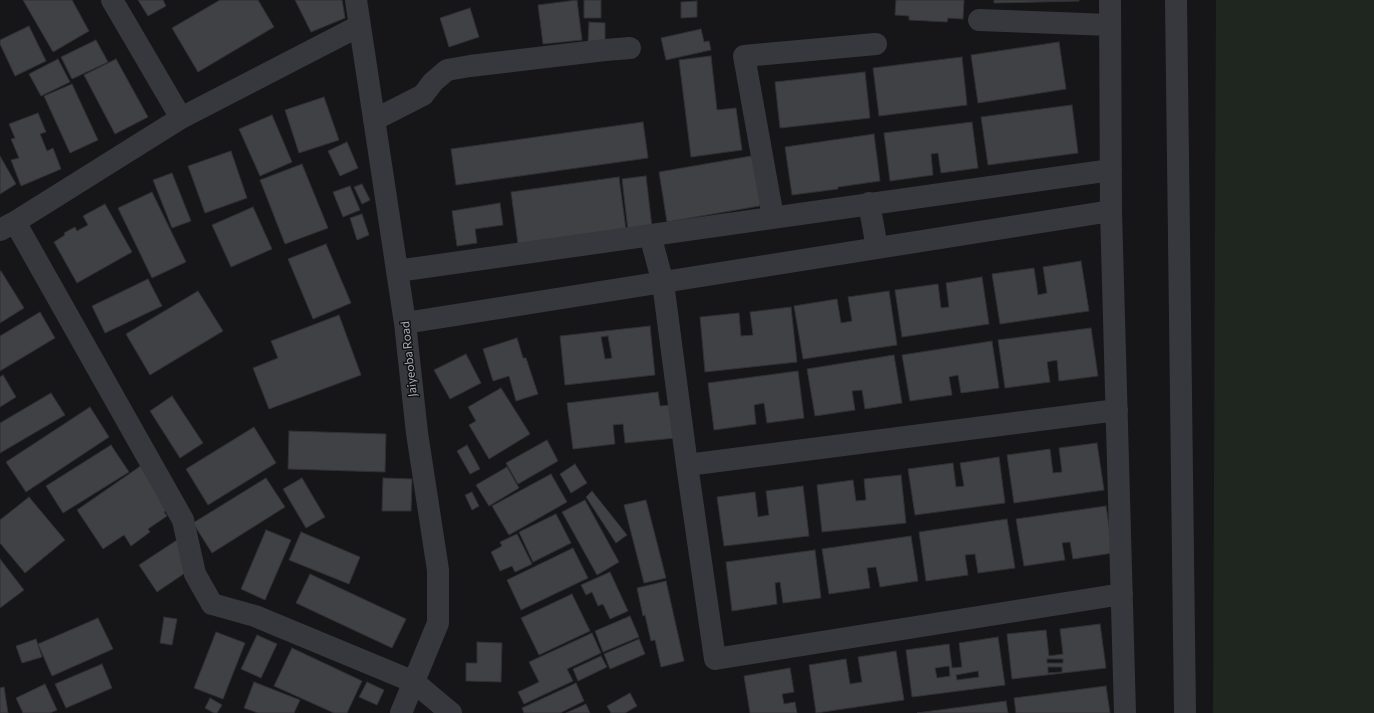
<!DOCTYPE html>
<style>
body{margin:0}
canvas{display:block;background:#161618}
</style>
<canvas width="1374" height="713"></canvas>
<script>
const context = document.querySelector('canvas').getContext('2d');
context.lineJoin = 'round';
function fill(path, color) { context.fillStyle = color; context.fill(path, 'evenodd'); }
const poly = rows => new Path2D(rows.map(r => 'M' + r).join(''));
function strokePath(path, color, width, dash) { context.strokeStyle = color; context.lineWidth = width; context.lineCap = dash ? 'butt' : 'round'; context.setLineDash(dash || []); context.stroke(path); }
function write(font, color, halo, rows, align = 'center') {
  context.font = font + ' Commissioner,sans-serif'; context.lineWidth = 3; context.setLineDash([]); context.textBaseline = 'middle'; context.strokeStyle = halo; context.fillStyle = color; for (const [text, x, y, turn = 0] of rows) {
    context.save(); context.translate(x, y); context.rotate((+turn || 0) * Math.PI / 180); context.textAlign = isNaN(turn) ? turn : align; if (halo) context.strokeText(text, 0, 0); context.fillText(text, 0, 0); context.restore();
  }
}
fill(poly([
 [1216,0,1374,0,1374,713,1213,713]
]), '#1e261f');
const building = poly([
 [23,0,72,0,89,31,53,52,23,0],
 [138,0,163,0,166,6,148,16,138,0],
 [220,0,258,0,274,27,198,72,172,28,220,0],
 [295,0,342,0,345,18,311,32,295,0],
 [577,0,582,40,543,44,538,5,577,0],
 [584,0,601,0,601,18,584,18,584,0],
 [896,0,964,0,963,19,948,18,947,22,909,20,909,16,895,15,896,0],
 [994,0,1079,0,1079,1,994,3,994,0],
 [697,1,697,17,681,18,681,2,697,1],
 [470,8,479,37,449,47,440,18,470,8],
 [589,22,605,23,605,44,588,44,589,22],
 [29,26,46,61,15,76,0,44,0,40,29,26],
 [701,29,704,42,709,41,711,50,666,60,661,38,701,29],
 [96,40,108,62,72,79,61,57,96,40],
 [1059,42,1066,89,978,103,971,55,1059,42],
 [711,56,717,110,736,108,742,150,691,157,679,60,711,56],
 [962,57,967,105,879,116,873,68,962,57],
 [58,59,70,82,41,96,29,74,58,59],
 [116,59,148,117,115,134,84,75,116,59],
 [865,72,870,118,780,128,775,82,865,72],
 [72,84,98,140,70,153,44,96,72,84],
 [324,97,339,140,299,153,285,110,324,97],
 [1072,105,1078,153,988,165,981,117,1072,105],
 [38,113,46,132,40,134,47,151,53,148,61,169,21,186,11,160,19,158,11,139,15,138,9,124,38,113],
 [272,115,292,162,260,176,239,129,272,115],
 [643,122,648,158,456,185,451,149,643,122],
 [972,122,978,168,941,173,938,153,931,154,933,175,890,181,884,133,972,122],
 [874,134,880,181,838,187,838,189,792,195,785,147,874,134],
 [347,142,358,168,340,176,328,151,347,142],
 [231,151,247,198,205,213,188,166,231,151],
 [757,155,765,205,667,222,659,172,757,155],
 [0,156,16,184,0,194,0,156],
 [302,164,328,228,285,244,260,180,302,164],
 [172,173,191,221,172,228,153,180,172,173],
 [646,176,652,227,628,230,622,179,646,176],
 [619,177,626,230,518,244,511,192,619,177],
 [362,184,370,200,362,204,354,187,362,184],
 [350,186,360,210,343,217,333,192,350,186],
 [152,192,186,262,152,278,118,208,152,192],
 [500,203,503,225,475,229,477,243,457,246,452,211,500,203],
 [105,204,132,252,77,283,54,242,65,235,64,233,75,227,77,231,88,225,83,216,105,204],
 [253,207,272,249,231,267,212,225,253,207],
 [362,214,369,235,357,240,350,218,362,214],
 [326,244,351,303,313,319,288,259,326,244],
 [1081,261,1089,311,1000,324,992,274,1034,268,1038,295,1047,293,1043,267,1081,261],
 [1,271,24,308,0,323,0,272,1,271],
 [982,277,989,324,902,337,895,290,938,284,941,308,949,307,946,283,982,277],
 [148,279,162,306,105,333,92,306,148,279],
 [198,291,223,331,150,375,126,334,198,291],
 [889,291,897,345,803,359,794,306,837,299,841,323,852,321,848,297,889,291],
 [791,307,797,362,705,372,700,317,739,313,741,336,753,335,750,312,791,307],
 [40,312,55,338,0,371,0,336,40,312],
 [339,315,361,375,269,409,253,368,278,358,271,341,339,315],
 [650,326,655,375,565,385,560,336,650,326],
 [608,336,612,358,605,359,601,337,608,336],
 [1091,328,1098,376,1059,381,1057,360,1047,362,1050,382,1005,388,998,340,1091,328],
 [517,338,523,358,526,358,538,394,516,401,509,376,493,381,483,349,517,338],
 [992,341,999,388,961,393,958,375,949,377,952,395,910,401,902,355,992,341],
 [466,354,481,383,450,399,434,370,466,354],
 [894,355,902,403,865,409,862,390,852,391,855,410,815,416,807,369,894,355],
 [798,371,804,418,767,423,764,403,754,405,756,424,714,430,708,383,798,371],
 [3,375,16,397,0,407,0,377,3,375],
 [501,388,530,434,489,459,469,425,476,421,468,407,501,388],
 [658,392,660,406,671,405,675,438,625,443,623,424,613,425,615,444,573,449,567,403,658,392],
 [51,393,65,415,0,453,0,423,51,393],
 [172,396,203,443,180,458,150,411,172,396],
 [90,407,109,437,26,492,6,462,90,407],
 [254,427,276,463,208,505,186,469,254,427],
 [289,431,386,434,385,472,288,469,289,431],
 [547,440,558,461,518,484,506,463,547,440],
 [1097,443,1104,490,1014,503,1007,455,1050,449,1053,473,1062,472,1059,448,1097,443],
 [111,445,129,472,63,513,46,486,111,445],
 [467,445,480,469,470,474,457,451,467,445],
 [999,457,1005,503,915,515,908,469,953,463,956,487,964,486,960,463,999,457],
 [575,464,587,483,571,493,560,474,575,464],
 [142,465,171,507,164,512,167,516,148,529,150,532,131,546,124,535,103,549,77,510,142,465],
 [507,467,519,488,489,506,476,485,507,467],
 [551,474,567,502,509,535,492,506,551,474],
 [901,475,906,523,822,532,817,485,853,480,856,501,866,500,864,479,901,475],
 [266,478,285,507,212,553,193,523,266,478],
 [302,478,325,517,306,528,283,489,302,478],
 [383,478,412,479,411,511,382,511,383,478],
 [803,486,809,536,724,546,717,497,755,492,758,517,769,515,766,491,803,486],
 [592,491,627,535,616,543,586,497,592,491],
 [472,492,479,506,472,510,465,495,472,492],
 [29,497,65,540,25,573,0,543,0,520,29,497],
 [585,500,619,562,597,575,562,512,585,500],
 [646,500,666,578,644,583,624,505,646,500],
 [1106,506,1113,553,1073,559,1070,542,1062,543,1065,560,1024,566,1016,519,1106,506],
 [556,514,571,543,533,562,519,532,556,514],
 [1007,519,1015,568,978,573,975,554,965,555,968,575,926,581,919,532,1007,519],
 [266,530,291,540,265,600,241,589,266,530],
 [301,532,360,557,349,584,289,560,301,532],
 [517,534,532,564,515,572,512,566,500,571,491,552,502,546,500,542,517,534],
 [911,536,918,581,880,587,876,567,867,568,870,588,829,594,822,549,911,536],
 [177,540,188,571,157,592,139,565,177,540],
 [573,548,588,578,521,610,507,580,573,548],
 [815,550,821,598,783,603,780,582,775,583,777,604,732,611,726,562,815,550],
 [0,559,24,590,0,608,0,559],
 [610,572,628,611,610,619,603,604,598,606,592,592,586,595,581,585,610,572],
 [310,574,406,619,392,648,296,603,310,574],
 [666,581,684,661,661,667,655,640,651,641,645,615,643,616,637,588,666,581],
 [572,594,590,631,539,655,521,618,572,594],
 [630,616,639,637,603,652,595,631,630,616],
 [164,617,177,619,172,645,160,643,164,617],
 [98,618,113,649,52,676,38,644,98,618],
 [1100,624,1106,668,1012,679,1007,634,1046,630,1049,656,1063,654,1060,629,1100,624],
 [1047,659,1063,659,1063,663,1047,663,1047,659],
 [1048,667,1062,667,1062,672,1048,673,1048,667],
 [216,632,245,643,223,699,194,688,216,632],
 [592,633,601,653,567,669,573,681,524,704,518,692,539,682,529,662,592,633],
 [257,635,277,644,261,678,241,669,257,635],
 [998,637,1005,685,912,697,906,650,949,644,952,668,962,667,959,643,998,637],
 [949,666,950,676,937,678,935,668,949,666],
 [978,671,979,677,957,680,956,675,978,671],
 [36,639,42,657,22,663,16,646,36,639],
 [639,639,645,654,610,669,604,654,639,639],
 [477,642,502,643,501,682,466,681,466,663,477,663,477,642],
 [292,648,362,681,347,713,334,713,274,686,292,648],
 [896,651,904,700,816,713,809,665,846,659,850,684,862,682,858,657,896,651],
 [601,656,607,667,578,681,573,669,601,656],
 [102,664,112,688,66,708,55,684,102,664],
 [790,668,794,692,782,694,784,704,795,702,797,713,750,713,744,676,790,668],
 [254,682,300,700,294,713,258,713,244,708,254,682],
 [367,682,384,690,377,705,359,697,367,682],
 [576,683,584,701,560,713,524,713,522,708,576,683],
 [45,684,57,710,50,713,23,713,16,698,45,684],
 [1106,686,1110,713,1016,713,1014,698,1106,686],
 [4,687,8,713,0,713,0,688,4,687],
 [630,693,637,706,625,713,611,713,607,706,630,693],
 [210,698,222,705,217,713,214,713,205,708,210,698],
 [1006,701,1008,713,917,713,1006,701],
 [586,704,590,713,566,713,586,704]
]);
fill(building, '#404145');
strokePath(building, '#303034', 1);
strokePath(poly([
 [112,0,181,118],
 [356,0,405,323,417,433,438,570,438,623,401,713],
 [1110,0,1111,211,1125,713],
 [1176,0,1185,713],
 [979,20,1110,25],
 [374,120,423,95,433,82,447,70,470,66,605,50,630,48],
 [869,203,877,248],
 [773,217,744,56,876,44],
 [15,222,183,520,195,574,212,604,255,616,414,682,451,713],
 [0,230,15,222,181,118,359,26],
 [650,235,663,283,687,465,715,659,1122,594],
 [397,271,1111,170],
 [405,323,1111,211],
 [687,465,1117,410]
]), '#37383d', 22);
write('12px', '#a8adb8', '#111113', [
 ["Jaiyeoba Road",409,359,-96]
]);
</script>
